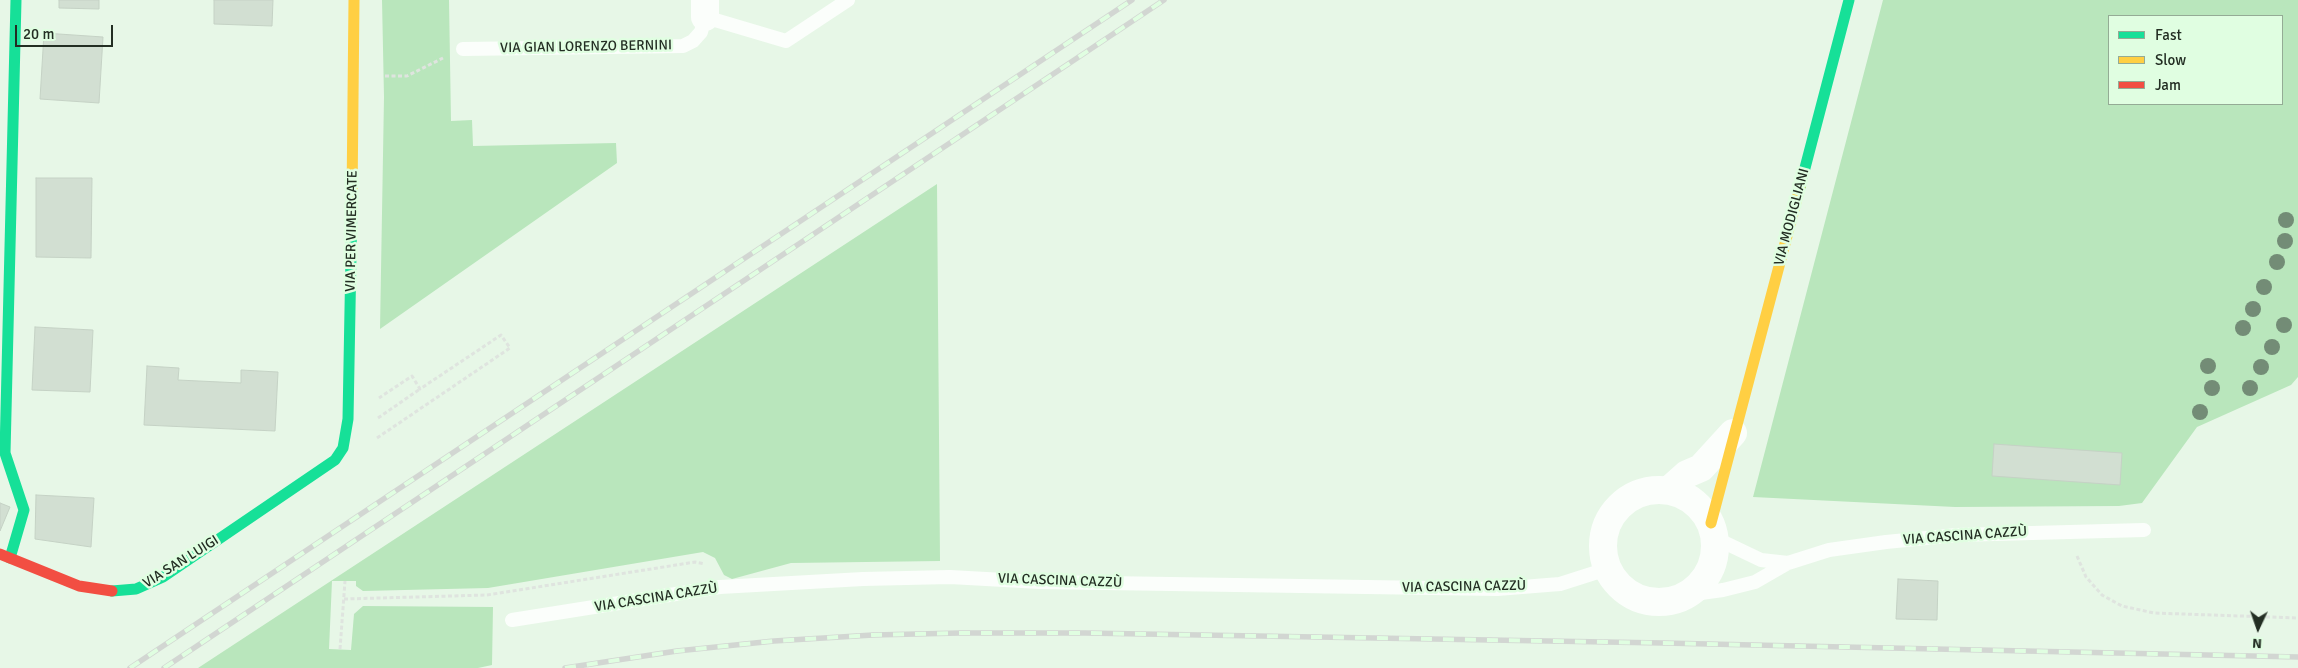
<!DOCTYPE html>
<meta charset="utf-8">
<style>
body{margin:0}
#map{position:relative;width:2298px;height:668px;overflow:hidden;background:#e7f7e7;font-family:Signika,sans-serif}
canvas{display:block}
.legend{position:absolute;left:2108px;top:15px;width:175px;height:90px;box-sizing:border-box;background:#e0fee1;border:1px solid #94ab95;margin:0;padding:6px 9px;list-style:none;font-size:15px;color:#232e23}
.legend li{display:flex;align-items:center;gap:10px;height:25px}
.legend b{width:25px;border:1px solid #94ab95}
.north{position:absolute;left:2233px;top:603px;width:50px;height:50px;-webkit-text-stroke:4px #e0fee1;paint-order:stroke;rotate:183deg;font-size:14px;font-weight:700;line-height:20px;text-align:center;color:#232e23}
.north::after{content:'';display:block;margin:auto;width:18px;height:22px;background:#232e23;clip-path:polygon(50% 0,100% 100%,50% 72%,0 100%)}
.scale{position:absolute;left:15px;top:25px;width:98px;height:22px;box-sizing:border-box;border:2px solid #232e23;border-top:0;padding-left:6px;font-size:15px;line-height:18px;white-space:nowrap;color:#232e23;-webkit-text-stroke:4px #e0fee1;paint-order:stroke}
</style>
<div id="map">
<canvas width="2298" height="668"></canvas>
<ul class="legend">
<li><b style="height:6px;background:#16e098"></b>Fast</li>
<li><b style="height:6px;background:#ffcf43"></b>Slow</li>
<li><b style="height:6px;background:#f24e42"></b>Jam</li>
</ul>
<div class="north">N</div>
<div class="scale">20 m</div>
</div>
<script>
const context = document.querySelector('canvas').getContext('2d');
context.lineJoin = 'round';
function fill(path, color) { context.fillStyle = color; context.fill(path, 'evenodd'); }
const poly = rows => new Path2D(rows.map(r => 'M' + r).join(''));
function strokePath(path, color, width, dash) { context.strokeStyle = color; context.lineWidth = width; context.lineCap = dash ? 'butt' : 'round'; context.setLineDash(dash || []); context.stroke(path); }
function write(font, color, halo, rows, align = 'center') {
  context.font = font + ' Signika,sans-serif'; context.lineWidth = 5; context.setLineDash([]); context.textBaseline = 'middle'; context.strokeStyle = halo; context.fillStyle = color; for (const [text, x, y, turn = 0] of rows) {
    context.save(); context.translate(x, y); context.rotate((+turn || 0) * Math.PI / 180); context.textAlign = isNaN(turn) ? turn : align; if (halo) context.strokeText(text, 0, 0); context.fillText(text, 0, 0); context.restore();
  }
}
fill(poly([
 [382,0,449,0,451,121,472,120,473,146,616,143,617,163,380,329,384,97],
 [1883,0,2298,0,2298,377,2291,385,2197,427,2142,503,2119,506,1955,507,1753,497],
 [2109,16,2282,16,2282,104,2109,104],
 [937,184,940,561,791,563,732,579,724,575,715,558,703,552,488,588,363,591,356,586,356,581,332,581,329,649,351,650,354,614,363,606,493,607,492,665,478,668,198,668]
]), '#b9e6bc');
const building = poly([
 [59,0,99,0,99,9,59,8,59,0],
 [214,0,273,0,272,26,214,24,214,0],
 [44,33,103,37,99,103,40,99,44,33],
 [36,178,92,178,91,258,36,257,36,178],
 [35,327,93,330,90,392,32,390,35,327],
 [147,366,179,368,178,380,241,383,241,370,278,372,275,431,144,425,147,366],
 [1994,444,2122,453,2120,485,1992,476,1994,444],
 [36,495,94,498,91,547,35,539,36,495],
 [0,503,10,507,0,531,0,503],
 [1898,579,1938,581,1937,620,1896,619,1898,579]
]);
fill(building, '#d2dfd2');
strokePath(building, '#c5d2c5', 1);
strokePath(poly([
 [385,76,407,76,443,58],
 [378,418,420,389],
 [377,438,510,348,501,335,420,389,412,376,379,398],
 [2077,556,2086,577,2102,595,2122,606,2154,613,2298,618],
 [344,599,487,595,695,562,705,564],
 [340,649,345,581]
]), '#dfe4df', 3, [4, 2.5]);
strokePath(poly([
 [463,49,683,46,693,41,701,32,705,17,786,41,848,0],
 [1715,538,1761,560,1788,563],
 [1686,595,1723,590,1755,582,1788,563,1829,550,1886,542,1957,535,2144,530],
 [512,620,720,587,863,579,950,577,1040,582,1497,589,1560,584,1607,569]
]), '#fbfefb', 14);
strokePath(poly([
 [705,0,705,17],
 '1603 546a56 56 0 1 1 112 0a56 56 0 1 1-112 0Z',
 [1669,490,1687,474,1701,468,1733,433]
]), '#fbfefb', 28);
strokePath(poly([
 [1800,187,1849,0],
 [10,558,24,510,5,453,16,0],
 [112,591,136,589,163,577,335,460,343,448,348,419,352,199]
]), '#16e098', 11);
strokePath(poly([
 [352,199,354,0],
 [1711,523,1800,187]
]), '#ffcf43', 11);
strokePath(poly([
 [0,554,79,586,112,591]
]), '#f24e42', 11);
const rail = poly([
 [130,668,1132,0],
 [164,668,1164,0],
 [565,668,677,651,774,641,873,635,960,633,1085,633,1663,643,2298,657]
]);
strokePath(rail, '#d2d6d2', 5.5);
strokePath(rail, '#e0fee1', 4, [11]);
context.fillStyle = '#738c76';
for (const [x, y] of [
 [2286,220],
 [2285,241],
 [2277,262],
 [2264,287],
 [2253,309],
 [2284,325],
 [2243,328],
 [2272,347],
 [2208,366],
 [2261,367],
 [2212,388],
 [2250,388],
 [2200,412]
]) { context.beginPath(); context.arc(x, y, 8, 0, 2 * Math.PI); context.fill(); }
write('14px', '#232e23', '#e0fee1', [
 ["VIA GIAN LORENZO BERNINI",586,47,-1],
 ["VIA MODIGLIANI",1792,217,-75],
 ["VIA PER VIMERCATE",352,231,-89],
 ["VIA CASCINA CAZZÙ",1965,536,-4],
 ["VIA SAN LUIGI",181,562,-32],
 ["VIA CASCINA CAZZÙ",1060,581,2],
 ["VIA CASCINA CAZZÙ",1464,587,-1],
 ["VIA CASCINA CAZZÙ",656,598,-9]
]);
</script>
